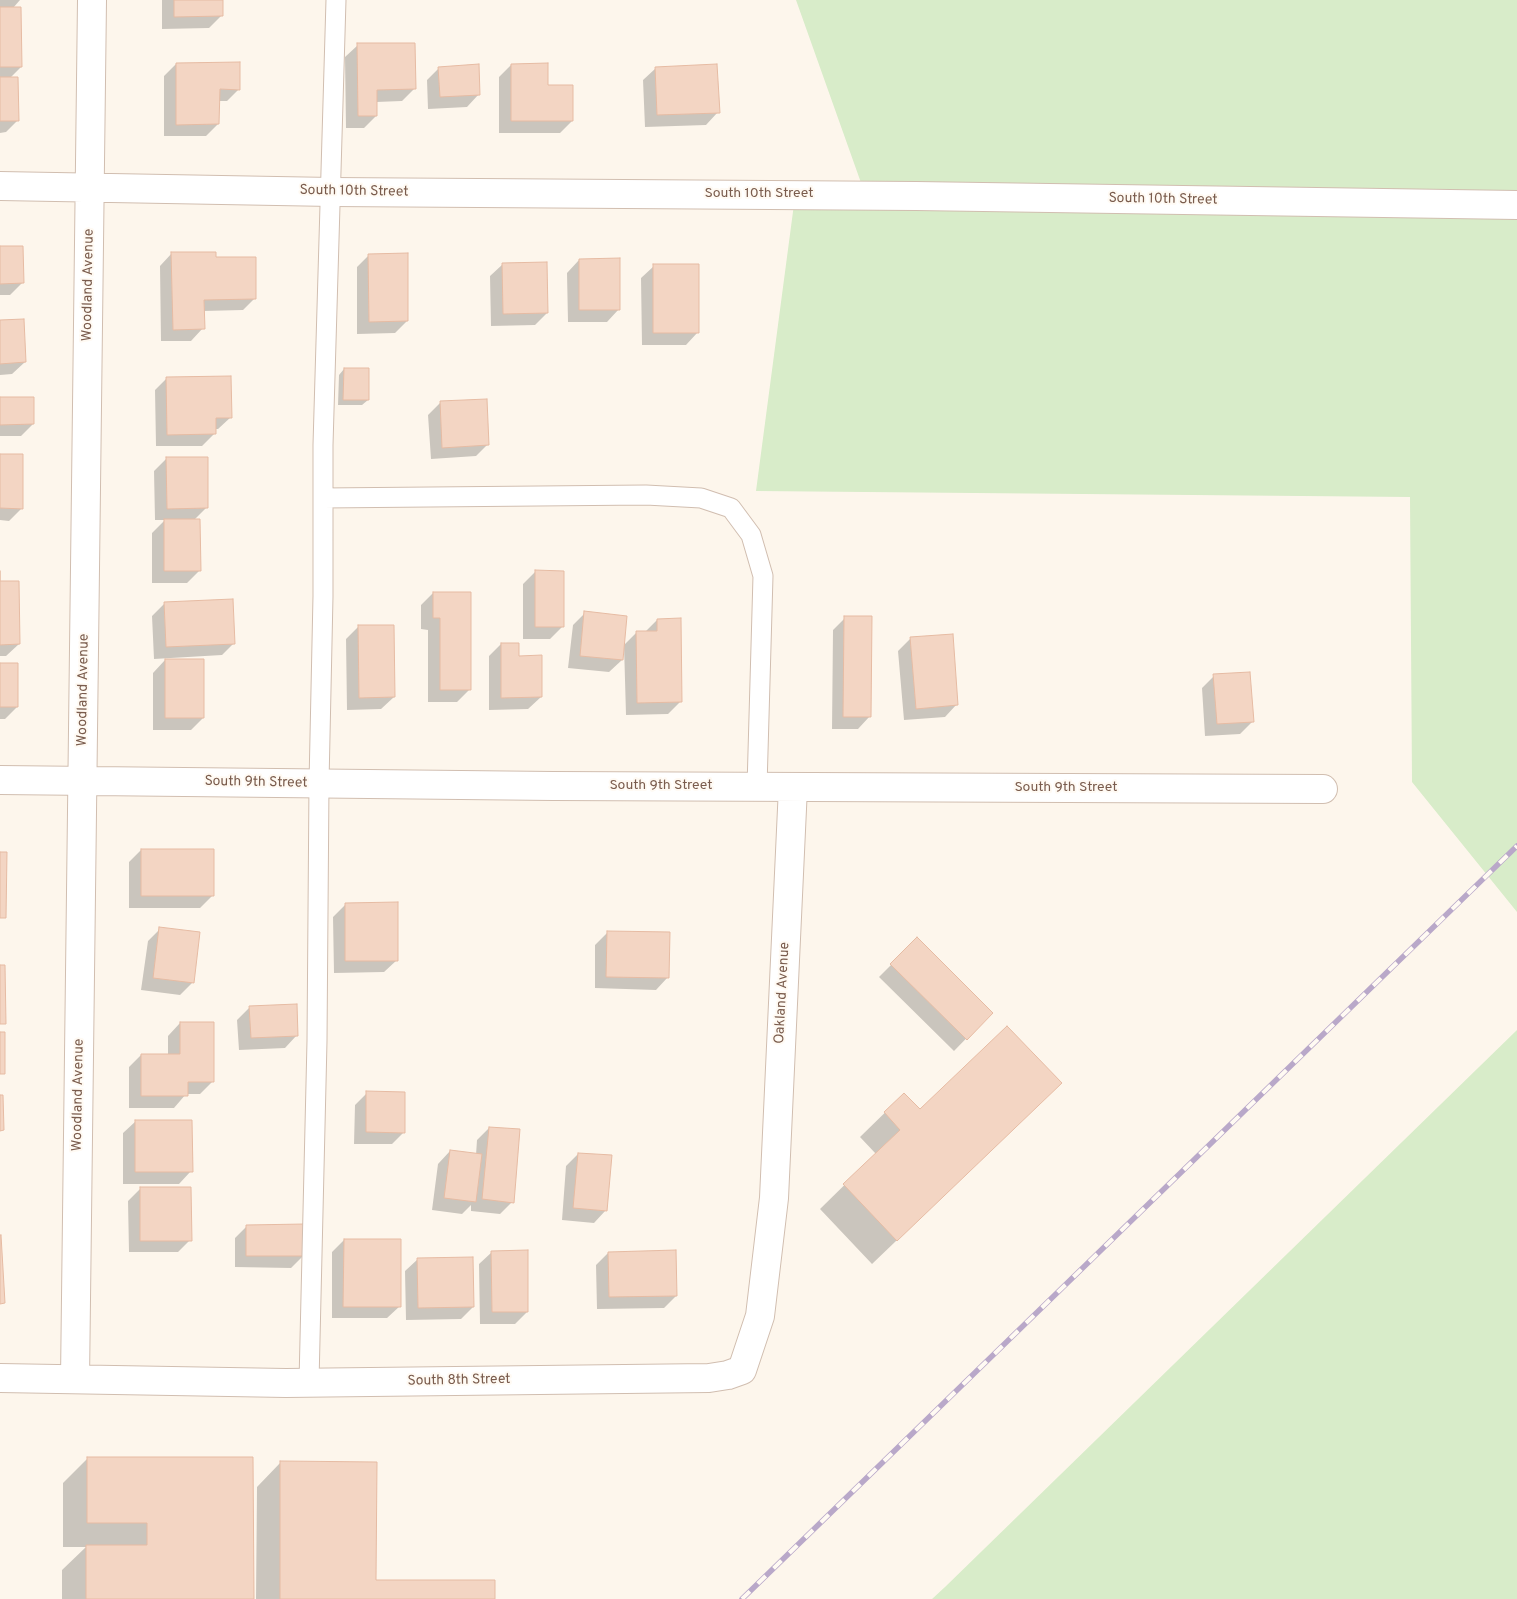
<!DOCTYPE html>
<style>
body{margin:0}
canvas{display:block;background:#fdf6ec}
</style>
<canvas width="1517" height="1599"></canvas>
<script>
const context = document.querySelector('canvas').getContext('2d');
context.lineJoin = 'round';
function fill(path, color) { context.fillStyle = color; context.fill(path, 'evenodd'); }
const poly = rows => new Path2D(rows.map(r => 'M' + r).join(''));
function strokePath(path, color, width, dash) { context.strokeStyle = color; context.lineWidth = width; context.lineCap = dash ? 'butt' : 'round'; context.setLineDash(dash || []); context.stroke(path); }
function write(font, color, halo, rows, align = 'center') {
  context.font = font + ' Overpass,sans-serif'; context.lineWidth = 4; context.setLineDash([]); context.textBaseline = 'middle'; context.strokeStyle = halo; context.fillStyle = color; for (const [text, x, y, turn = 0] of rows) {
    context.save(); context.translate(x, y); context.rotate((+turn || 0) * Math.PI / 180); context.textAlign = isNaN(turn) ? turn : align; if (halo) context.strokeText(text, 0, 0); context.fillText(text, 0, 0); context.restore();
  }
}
fill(poly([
 [796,0,1517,0,1517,912,1412,782,1410,497,756,491,796,189,865,194],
 [1517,1030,1517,1599,932,1599,945,1587]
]), '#d8ecc9');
fill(poly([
 [0,0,20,0,13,8,21,67,10,78,18,120,6,132,0,133],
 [162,0,221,0,222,15,209,28,162,29],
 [358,45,414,89,402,101,376,102,376,116,364,128,346,128,345,57],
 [176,64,239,89,227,101,218,101,218,124,206,136,164,136,164,76],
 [511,65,547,86,572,121,560,133,499,133,499,77],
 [439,68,479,94,467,107,428,109,427,80],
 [656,68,718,112,706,125,645,127,643,80],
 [0,247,22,283,10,295,0,295],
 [172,253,215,258,255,298,243,310,203,311,203,328,191,341,161,341,160,266],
 [369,255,407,321,395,333,357,334,357,267],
 [579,260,619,309,607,322,568,322,567,273],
 [503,264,547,313,535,325,491,326,490,276],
 [654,266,698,332,686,345,642,345,641,278],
 [0,322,25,362,12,374,0,375],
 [344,369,368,400,362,405,338,405,339,375],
 [167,378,231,417,218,429,215,429,215,433,202,446,156,446,155,390],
 [0,399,33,424,21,436,0,436],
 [440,403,488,444,476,456,431,459,428,415],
 [0,455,22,508,9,521,0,520],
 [167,458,206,508,194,520,199,571,187,583,152,583,152,533,165,520,155,520,154,471],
 [535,572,562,627,550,639,523,639,523,584],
 [0,583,19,644,6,656,0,656],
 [433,593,469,690,457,702,428,702,428,630,421,629,421,605],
 [164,604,234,643,222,655,154,659,152,616],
 [585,613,622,660,609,672,568,668,573,625],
 [845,618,870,716,858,729,832,729,833,630],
 [657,620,680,702,668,714,626,715,624,645,637,632,645,632],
 [358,627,394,697,381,709,347,710,346,639],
 [911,638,957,704,945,717,904,720,898,651],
 [501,644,517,657,541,697,528,709,489,710,489,656],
 [165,660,203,718,191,730,153,730,153,673],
 [0,664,17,707,5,719,0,719],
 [1214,676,1253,721,1240,734,1205,736,1202,688],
 [141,850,212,896,200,908,129,908,129,862],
 [345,905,397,960,384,972,334,973,333,917],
 [160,929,192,983,180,995,141,990,148,941],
 [608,932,668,977,656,990,595,988,595,945],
 [917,939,991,1013,954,1051,879,977],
 [250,1007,297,1035,285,1048,239,1050,237,1020],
 [180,1023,212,1082,200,1094,186,1094,174,1108,129,1108,129,1067,141,1055,168,1055,168,1036],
 [367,1093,404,1132,392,1144,354,1144,355,1105],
 [904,1094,920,1111,1036,1107,872,1264,820,1209,876,1154,860,1137],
 [136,1121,191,1171,179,1184,123,1184,123,1133],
 [489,1128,512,1202,500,1214,471,1211,471,1205,462,1214,432,1210,438,1164,450,1151,476,1155,477,1140],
 [578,1154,606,1210,594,1223,562,1220,566,1166],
 [141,1188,190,1240,178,1252,129,1252,128,1201],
 [247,1226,304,1255,291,1268,235,1267,235,1238],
 [344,1240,400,1306,387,1318,332,1318,332,1252],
 [492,1252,527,1312,515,1324,480,1324,479,1264],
 [608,1253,676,1296,664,1308,597,1309,596,1265],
 [418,1259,473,1307,461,1319,406,1320,405,1271],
 [87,1459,252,1599,62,1599,62,1570,86,1547,63,1547,63,1483],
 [281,1462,375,1581,493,1599,256,1599,257,1487]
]), '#0003');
const building = poly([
 [174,0,223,0,223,16,174,17,174,0],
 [0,7,21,7,22,67,0,67,0,7],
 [357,43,415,43,416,89,377,90,377,116,358,116,357,43],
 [240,62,240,90,220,89,219,124,176,125,176,63,240,62],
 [548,63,548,85,573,85,573,121,511,121,511,64,548,63],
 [479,64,480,95,440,97,438,67,479,64],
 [717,64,720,113,657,115,655,67,717,64],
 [0,77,18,77,19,121,0,121,0,77],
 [0,246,23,246,24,283,0,284,0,246],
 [171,252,216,252,216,257,256,257,256,299,204,300,205,329,173,330,171,252],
 [408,253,408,321,369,322,368,254,408,253],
 [620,258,620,310,579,310,579,259,620,258],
 [547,262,548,313,503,314,502,263,547,262],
 [653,264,699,264,699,333,653,333,653,264],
 [24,319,26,362,0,364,0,320,24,319],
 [344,368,369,368,369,400,343,400,344,368],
 [231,376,232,418,216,418,216,434,167,435,166,377,231,376],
 [0,397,34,397,34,424,0,425,0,397],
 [487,399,489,445,442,448,440,401,487,399],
 [0,454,23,454,23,509,0,508,0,454],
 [166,457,208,457,208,508,167,509,166,457],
 [164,519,200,519,201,571,164,571,164,519],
 [535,570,564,571,564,627,535,627,535,570],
 [0,571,0,581,19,581,20,644,0,645,0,571],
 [433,592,471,592,471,690,440,690,440,618,433,618,433,592],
 [233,599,235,644,166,647,164,602,233,599],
 [584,611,627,616,623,660,580,656,584,611],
 [844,616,872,616,871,717,843,717,844,616],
 [681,618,682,702,637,703,636,631,657,631,657,619,681,618],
 [358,625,394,625,395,697,359,698,358,625],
 [953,634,958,705,916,709,910,637,953,634],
 [501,643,519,643,519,656,542,655,542,697,501,698,501,643],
 [165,659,204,659,204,718,165,718,165,659],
 [0,663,18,663,18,707,0,707,0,663],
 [1250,672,1254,722,1217,724,1213,674,1250,672],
 [141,849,214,849,214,896,141,896,141,849],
 [0,852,7,852,6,918,0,918,0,852],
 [398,902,398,961,345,961,345,903,398,902],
 [159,927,200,932,194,983,153,978,159,927],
 [607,931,670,932,669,978,606,977,607,931],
 [917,937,993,1013,967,1040,890,964,917,937],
 [0,965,5,965,6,1024,0,1024,0,965],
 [297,1004,298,1036,251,1038,249,1006,297,1004],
 [180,1022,214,1022,214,1082,188,1082,188,1096,141,1096,141,1054,180,1054,180,1022],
 [1007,1026,1062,1083,897,1241,843,1184,900,1130,884,1112,904,1093,920,1109,1007,1026],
 [0,1032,5,1032,5,1074,0,1074,0,1032],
 [366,1091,405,1092,405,1133,366,1132,366,1091],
 [0,1095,3,1095,4,1130,0,1131,0,1095],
 [135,1120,192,1120,193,1172,135,1172,135,1120],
 [489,1127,520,1129,514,1203,482,1199,489,1127],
 [450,1150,482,1154,476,1202,444,1198,450,1150],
 [578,1153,612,1155,607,1211,573,1208,578,1153],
 [140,1187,191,1187,192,1241,140,1241,140,1187],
 [305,1224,305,1256,246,1256,246,1225,305,1224],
 [1,1235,5,1303,0,1304,0,1235,1,1235],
 [344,1239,401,1239,401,1307,343,1307,344,1239],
 [528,1250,528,1312,492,1312,491,1251,528,1250],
 [676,1250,677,1296,609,1297,608,1252,676,1250],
 [473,1257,474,1307,418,1308,417,1258,473,1257],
 [87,1457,253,1457,254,1599,86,1599,86,1545,147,1545,147,1523,87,1523,87,1457],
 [280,1461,377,1462,376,1580,495,1580,495,1599,280,1599,280,1461]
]);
fill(building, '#f3d5c3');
strokePath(building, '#e6bba3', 1);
const lane = poly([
 [323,498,646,495,701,498,731,508,751,535,763,576,757,787],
 [309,1382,317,1041,319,783,323,596,323,445,336,0]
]);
const street = poly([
 [0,186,332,192,916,196,1517,205],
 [0,780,553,786,1323,789],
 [0,1378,286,1383,709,1378,728,1375,742,1370,760,1316,774,1198,793,787],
 [75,1379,92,0]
]);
strokePath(lane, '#d1beb0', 21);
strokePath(street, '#d1beb0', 30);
strokePath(lane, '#fff', 19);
strokePath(street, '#fff', 28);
const rail = poly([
 [742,1599,1517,846]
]);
strokePath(rail, '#b9a8c9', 5.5);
strokePath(rail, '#fffaf3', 4, [11]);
write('14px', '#7a5c4d', '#fffaf3', [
 ["South 10th Street",354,192,1],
 ["South 10th Street",759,194],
 ["South 10th Street",1163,200,1],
 ["Woodland Avenue",89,285,-89],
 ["Woodland Avenue",84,690,-89],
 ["South 9th Street",256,783,1],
 ["South 9th Street",661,786],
 ["South 9th Street",1066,788],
 ["Oakland Avenue",783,993,-87],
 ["Woodland Avenue",79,1095,-89],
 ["South 8th Street",459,1381,-1]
]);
</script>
